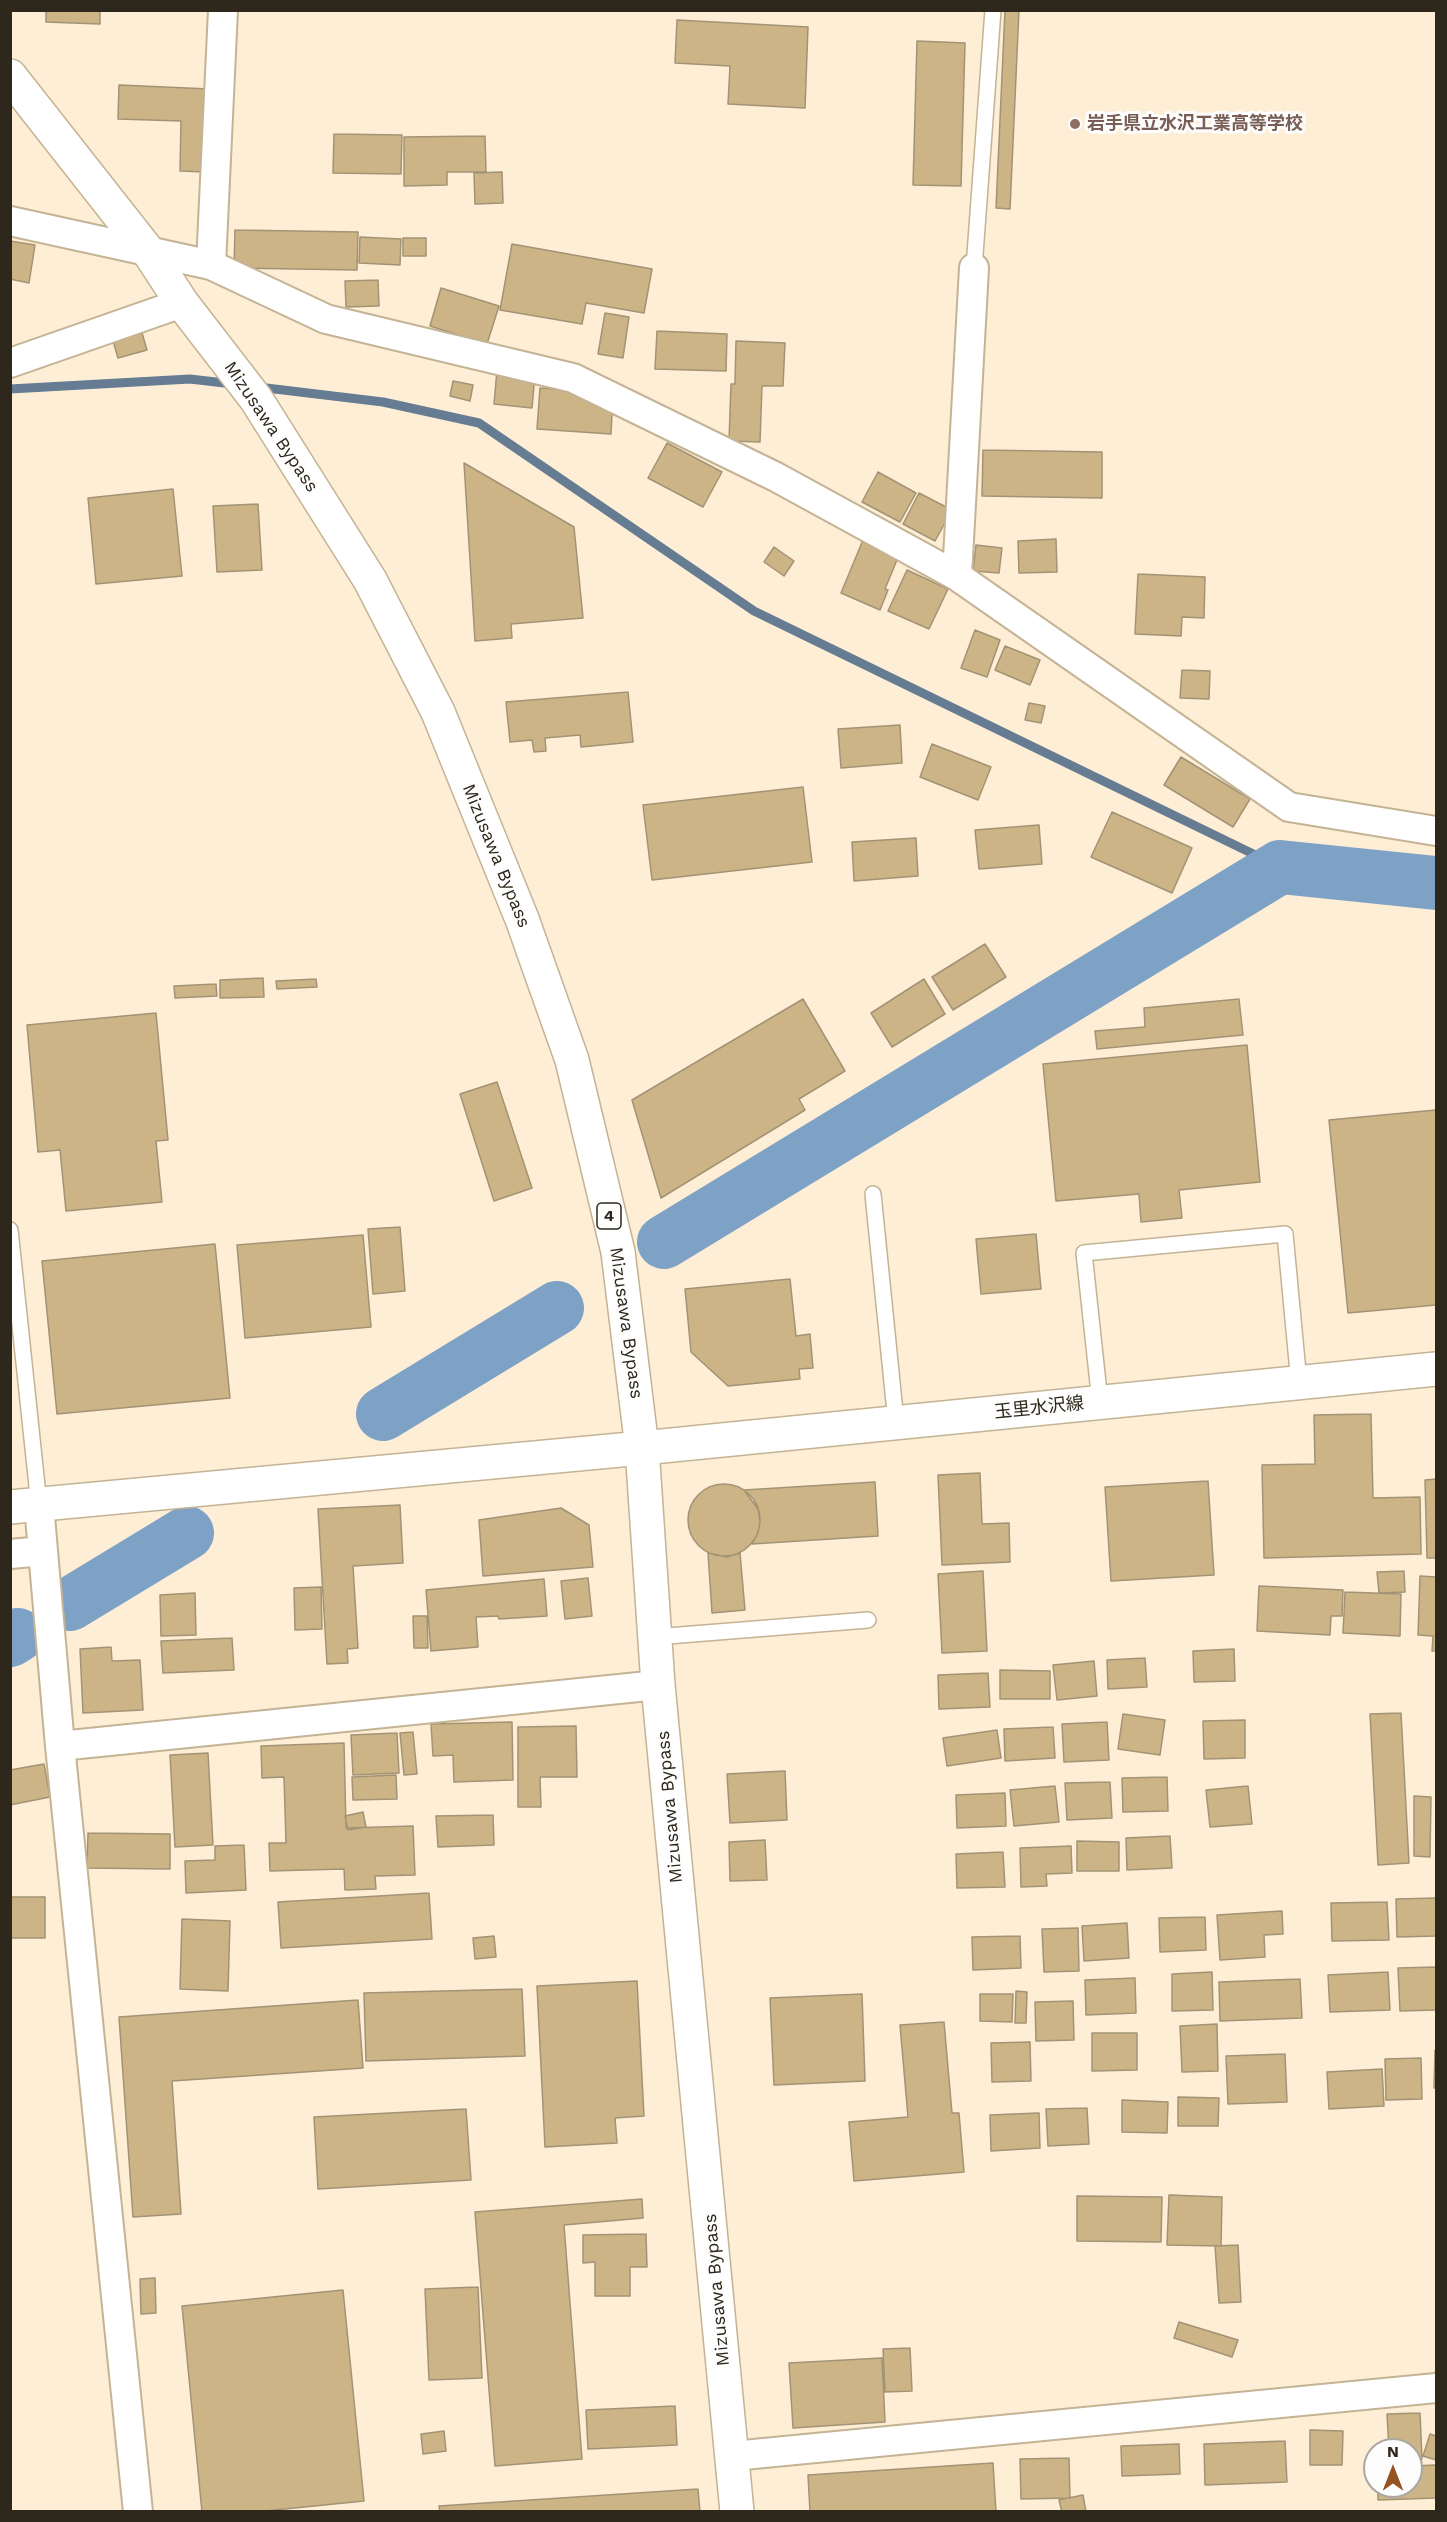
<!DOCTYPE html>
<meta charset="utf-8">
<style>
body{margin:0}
#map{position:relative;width:1447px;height:2522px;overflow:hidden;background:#fdeed5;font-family:"Work Sans",sans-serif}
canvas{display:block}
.frame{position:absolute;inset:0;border:12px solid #2e271b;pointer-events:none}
.north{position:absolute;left:1363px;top:2438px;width:60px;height:60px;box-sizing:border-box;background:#fdfdfd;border:2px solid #aaa7a3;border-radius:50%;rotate:0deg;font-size:16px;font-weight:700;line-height:24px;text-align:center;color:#2e271b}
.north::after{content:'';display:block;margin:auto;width:21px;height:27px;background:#955222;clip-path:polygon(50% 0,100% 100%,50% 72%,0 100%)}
</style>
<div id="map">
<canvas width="1447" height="2522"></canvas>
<div class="frame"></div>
<div class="north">N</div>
</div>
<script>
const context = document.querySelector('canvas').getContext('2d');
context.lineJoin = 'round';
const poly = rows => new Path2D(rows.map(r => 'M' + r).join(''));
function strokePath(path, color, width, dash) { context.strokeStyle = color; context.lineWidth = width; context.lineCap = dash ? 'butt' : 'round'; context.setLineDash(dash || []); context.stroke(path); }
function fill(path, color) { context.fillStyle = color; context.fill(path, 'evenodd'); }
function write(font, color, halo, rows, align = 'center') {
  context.font = font + ' "Work Sans","Noto Sans JP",sans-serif'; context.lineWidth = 6; context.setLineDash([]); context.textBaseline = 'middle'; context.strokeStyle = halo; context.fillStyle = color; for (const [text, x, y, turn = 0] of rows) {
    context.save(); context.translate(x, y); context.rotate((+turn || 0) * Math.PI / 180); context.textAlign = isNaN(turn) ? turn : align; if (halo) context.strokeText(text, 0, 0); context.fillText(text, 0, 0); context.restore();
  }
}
strokePath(poly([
 [258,387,383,402,479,423,754,611,1280,867],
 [10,389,190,379,233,384]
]), '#667c93', 9);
strokePath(poly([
 [664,1242,1280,867,1436,883],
 [383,1414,557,1308],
 [70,1604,187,1533],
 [10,1640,18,1635]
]), '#7ea1c6', 54);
const building = poly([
 [46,10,100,10,100,24,46,22,46,10],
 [1005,10,1019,10,1010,209,996,208,1005,10],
 [677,20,808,27,805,108,728,104,730,66,675,63,677,20],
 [917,41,965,43,961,186,913,185,917,41],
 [119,85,210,89,206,172,180,171,181,121,118,119,119,85],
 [334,134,402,135,401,174,333,173,334,134],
 [485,136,486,172,447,172,447,185,404,186,404,137,485,136],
 [502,172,503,203,475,204,474,173,502,172],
 [235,230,358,232,357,270,234,268,235,230],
 [360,237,401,239,400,265,359,263,360,237],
 [403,238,426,238,426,256,403,256,403,238],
 [10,241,35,245,29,283,10,279,10,241],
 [512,244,652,269,644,313,586,303,582,324,500,310,512,244],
 [378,280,379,306,346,307,345,281,378,280],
 [441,288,499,306,487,344,430,326,441,288],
 [605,313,629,317,623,358,598,354,605,313],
 [140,326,147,350,118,358,111,334,140,326],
 [657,331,727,334,726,371,655,369,657,331],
 [736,341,785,343,783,386,762,386,760,442,729,441,731,384,735,384,736,341],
 [497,370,535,374,532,408,494,404,497,370],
 [453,381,473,385,470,401,450,396,453,381],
 [540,388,613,393,611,434,537,429,540,388],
 [667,443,722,472,703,507,648,478,667,443],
 [983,450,1102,452,1102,498,982,496,983,450],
 [464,463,574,527,583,618,511,624,512,638,475,641,464,463],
 [878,472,916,493,900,522,862,502,878,472],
 [173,489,182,576,96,584,88,498,173,489],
 [919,493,952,510,935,541,903,524,919,493],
 [258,504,262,570,217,572,213,506,258,504],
 [1056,539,1057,572,1019,573,1018,541,1056,539],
 [863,540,899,555,885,589,888,590,880,610,841,593,863,540],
 [976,545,1002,548,999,573,973,571,976,545],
 [774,547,794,561,784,576,764,562,774,547],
 [907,570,948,589,929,629,888,611,907,570],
 [1138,574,1205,577,1204,618,1182,617,1181,636,1135,634,1138,574],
 [975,630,1000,640,987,677,961,668,975,630],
 [1005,646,1040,660,1030,685,995,670,1005,646],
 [1182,670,1210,671,1209,699,1180,698,1182,670],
 [628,692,633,742,581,747,580,735,545,738,546,751,534,752,532,740,510,742,506,702,628,692],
 [1029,703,1045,706,1041,723,1025,720,1029,703],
 [900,725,902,763,841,768,838,729,900,725],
 [932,744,991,767,978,800,920,777,932,744],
 [1181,757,1250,799,1233,827,1164,785,1181,757],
 [803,787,812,862,652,880,643,805,803,787],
 [1112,812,1192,848,1172,893,1091,857,1112,812],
 [1039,825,1042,864,979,869,975,830,1039,825],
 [916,838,918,876,854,881,852,842,916,838],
 [985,944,1006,977,953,1010,932,977,985,944],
 [263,978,264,997,220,998,220,980,263,978],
 [316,979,317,987,277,989,276,981,316,979],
 [924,979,945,1014,892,1047,871,1013,924,979],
 [216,984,217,996,175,998,174,986,216,984],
 [803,999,845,1071,799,1099,805,1110,661,1198,632,1100,803,999],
 [1239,999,1243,1035,1097,1049,1095,1031,1145,1027,1144,1008,1239,999],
 [156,1013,168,1140,156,1141,162,1202,66,1211,60,1150,38,1152,27,1025,156,1013],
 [1247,1045,1260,1182,1179,1190,1182,1218,1141,1222,1139,1194,1056,1201,1043,1064,1247,1045],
 [497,1082,532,1188,494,1201,460,1094,497,1082],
 [1436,1110,1436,1305,1348,1313,1329,1120,1436,1110],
 [400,1227,405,1291,373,1294,368,1229,400,1227],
 [1036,1234,1041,1289,981,1294,976,1239,1036,1234],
 [363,1235,371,1327,245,1338,237,1245,363,1235],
 [215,1244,230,1398,57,1414,42,1261,215,1244],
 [790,1279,796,1336,810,1334,813,1368,799,1369,800,1379,728,1386,691,1352,685,1289,790,1279],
 [1371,1414,1373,1498,1420,1497,1421,1554,1264,1558,1262,1465,1315,1464,1314,1415,1371,1414],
 [980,1473,982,1524,1009,1523,1010,1562,942,1565,938,1475,980,1473],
 [1436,1479,1436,1558,1427,1558,1425,1480,1436,1479],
 [1208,1481,1214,1575,1111,1581,1105,1487,1208,1481],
 [875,1482,878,1536,752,1544,758,1533,760,1521,758,1509,744,1490,875,1482],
 '688 1520a36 36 0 1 1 72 0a36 36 0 1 1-72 0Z',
 [400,1505,403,1563,353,1566,358,1648,347,1649,348,1663,327,1664,318,1509,400,1505],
 [561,1508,589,1525,593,1567,483,1576,479,1520,561,1508],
 [708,1553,727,1557,740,1553,745,1610,712,1613,708,1553],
 [983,1571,987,1651,942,1653,938,1574,983,1571],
 [1404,1571,1405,1592,1379,1593,1377,1572,1404,1571],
 [1420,1576,1436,1577,1436,1651,1432,1651,1433,1636,1418,1635,1420,1576],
 [588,1578,592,1616,565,1619,561,1581,588,1578],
 [544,1579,547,1616,499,1619,498,1616,476,1617,478,1647,431,1651,426,1590,544,1579],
 [1259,1586,1343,1590,1342,1616,1331,1616,1330,1635,1257,1631,1259,1586],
 [321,1587,322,1629,295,1630,294,1588,321,1587],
 [1345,1592,1401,1594,1400,1636,1343,1633,1345,1592],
 [195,1593,196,1635,161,1636,160,1595,195,1593],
 [413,1616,427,1616,428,1648,414,1648,413,1616],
 [232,1638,234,1670,163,1673,161,1641,232,1638],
 [111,1647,112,1661,140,1660,143,1710,83,1713,80,1649,111,1647],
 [1234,1649,1235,1681,1194,1682,1193,1651,1234,1649],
 [1145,1658,1147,1687,1108,1689,1107,1660,1145,1658],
 [1094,1661,1097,1696,1057,1700,1053,1665,1094,1661],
 [1000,1670,1050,1671,1050,1699,1000,1699,1000,1670],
 [988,1673,990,1707,939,1709,938,1675,988,1673],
 [1401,1713,1409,1863,1378,1865,1370,1714,1401,1713],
 [1123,1714,1165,1720,1160,1755,1118,1749,1123,1714],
 [1245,1720,1245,1758,1204,1759,1203,1721,1245,1720],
 [512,1722,513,1780,454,1782,453,1755,433,1756,431,1724,512,1722],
 [1107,1722,1109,1760,1064,1762,1062,1724,1107,1722],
 [576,1726,577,1777,540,1777,541,1807,518,1807,518,1727,576,1726],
 [1053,1727,1055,1758,1005,1761,1004,1729,1053,1727],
 [997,1730,1001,1758,947,1766,943,1738,997,1730],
 [413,1732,417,1774,404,1775,400,1733,413,1732],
 [397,1733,399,1773,353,1775,351,1735,397,1733],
 [344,1743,346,1828,413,1826,415,1875,375,1876,376,1889,345,1890,344,1869,270,1871,269,1843,286,1843,284,1777,262,1778,261,1746,344,1743],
 [208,1753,213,1845,175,1847,170,1755,208,1753],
 [44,1764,50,1797,10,1805,10,1770,44,1764],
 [785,1771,787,1820,730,1823,727,1774,785,1771],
 [396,1775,397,1799,353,1800,352,1777,396,1775],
 [1167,1777,1168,1811,1123,1812,1122,1778,1167,1777],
 [1110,1782,1112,1818,1067,1820,1065,1783,1110,1782],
 [1055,1786,1059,1822,1014,1826,1010,1790,1055,1786],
 [1248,1786,1252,1824,1210,1827,1206,1790,1248,1786],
 [1005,1793,1006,1826,957,1828,956,1795,1005,1793],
 [1414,1796,1431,1797,1430,1857,1414,1856,1414,1796],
 [363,1812,366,1827,348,1830,345,1816,363,1812],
 [493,1815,494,1845,438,1847,436,1816,493,1815],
 [88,1833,170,1834,170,1869,87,1868,88,1833],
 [1170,1836,1172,1868,1127,1870,1126,1838,1170,1836],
 [765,1840,767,1880,730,1881,729,1842,765,1840],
 [1077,1841,1119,1842,1119,1871,1077,1871,1077,1841],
 [244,1845,246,1890,186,1893,185,1861,215,1860,215,1846,244,1845],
 [1071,1846,1072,1873,1046,1874,1047,1886,1021,1887,1020,1848,1071,1846],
 [1003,1852,1005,1887,957,1888,956,1854,1003,1852],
 [429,1893,432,1939,281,1948,278,1902,429,1893],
 [10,1897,45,1897,45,1938,10,1938,10,1897],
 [1436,1898,1436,1936,1397,1937,1396,1899,1436,1898],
 [1387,1902,1389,1940,1332,1941,1331,1903,1387,1902],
 [1282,1911,1283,1934,1264,1935,1265,1957,1220,1960,1217,1915,1282,1911],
 [1205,1917,1206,1950,1160,1952,1159,1918,1205,1917],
 [182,1919,230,1921,228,1991,180,1989,182,1919],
 [1127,1923,1129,1958,1084,1961,1082,1926,1127,1923],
 [1078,1928,1079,1971,1044,1972,1042,1929,1078,1928],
 [494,1936,496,1957,475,1959,473,1938,494,1936],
 [1020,1936,1021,1968,973,1970,972,1937,1020,1936],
 [1436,1967,1436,2010,1400,2011,1398,1968,1436,1967],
 [1212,1972,1213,2010,1172,2011,1172,1974,1212,1972],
 [1388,1972,1390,2010,1330,2012,1328,1975,1388,1972],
 [1135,1978,1136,2013,1086,2015,1085,1980,1135,1978],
 [1300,1979,1302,2018,1220,2021,1219,1982,1300,1979],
 [637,1981,644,2116,615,2118,617,2143,545,2147,537,1986,637,1981],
 [522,1989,525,2056,366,2061,364,1993,522,1989],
 [1016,1991,1027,1992,1026,2023,1015,2023,1016,1991],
 [862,1994,865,2081,774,2085,770,1998,862,1994],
 [980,1994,1013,1994,1012,2022,980,2021,980,1994],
 [358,2000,363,2068,172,2081,181,2214,133,2217,119,2017,358,2000],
 [1073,2001,1074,2040,1036,2041,1035,2002,1073,2001],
 [944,2022,952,2113,959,2113,964,2172,854,2181,849,2122,908,2117,900,2025,944,2022],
 [1217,2024,1218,2071,1182,2072,1180,2026,1217,2024],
 [1092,2033,1137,2033,1137,2070,1092,2071,1092,2033],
 [1030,2042,1031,2081,992,2082,991,2043,1030,2042],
 [1435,2050,1436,2050,1436,2088,1434,2088,1435,2050],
 [1285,2054,1287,2102,1228,2104,1226,2056,1285,2054],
 [1421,2058,1422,2099,1386,2100,1385,2059,1421,2058],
 [1382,2069,1384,2106,1329,2109,1327,2072,1382,2069],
 [1178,2097,1219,2098,1218,2126,1178,2126,1178,2097],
 [1122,2100,1168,2102,1167,2133,1122,2132,1122,2100],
 [1087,2108,1089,2144,1048,2146,1046,2109,1087,2108],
 [466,2109,471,2180,318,2189,314,2117,466,2109],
 [1039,2113,1040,2148,991,2151,990,2115,1039,2113],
 [1169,2195,1222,2197,1221,2246,1167,2245,1169,2195],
 [1077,2196,1162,2197,1161,2242,1077,2241,1077,2196],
 [642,2199,643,2218,564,2225,582,2459,495,2466,475,2212,642,2199],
 [646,2234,647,2267,630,2267,630,2296,595,2296,595,2262,583,2263,583,2235,646,2234],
 [1238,2245,1241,2302,1219,2303,1215,2246,1238,2245],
 [155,2278,156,2313,141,2314,140,2279,155,2278],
 [478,2287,482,2378,429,2380,425,2289,478,2287],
 [343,2290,364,2501,255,2512,202,2512,182,2306,343,2290],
 [1179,2322,1238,2340,1232,2357,1174,2338,1179,2322],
 [910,2348,912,2391,885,2392,883,2349,910,2348],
 [882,2358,885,2422,793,2428,789,2363,882,2358],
 [675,2406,677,2445,588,2449,586,2410,675,2406],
 [1420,2413,1422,2459,1411,2460,1411,2450,1389,2450,1387,2414,1420,2413],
 [1310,2430,1343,2431,1342,2465,1310,2465,1310,2430],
 [444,2431,446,2451,423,2454,421,2434,444,2431],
 [1430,2434,1436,2436,1436,2460,1423,2456,1430,2434],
 [1285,2441,1287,2482,1205,2485,1204,2444,1285,2441],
 [1179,2444,1180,2474,1122,2476,1121,2446,1179,2444],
 [1069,2458,1070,2498,1021,2499,1020,2459,1069,2458],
 [993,2463,996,2512,810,2512,808,2475,993,2463],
 [1436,2465,1436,2498,1378,2500,1378,2486,1411,2486,1411,2466,1436,2465],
 [698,2489,700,2512,440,2512,439,2506,698,2489],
 [1083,2495,1086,2512,1062,2512,1059,2500,1083,2495]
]);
fill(building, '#cdb487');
strokePath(building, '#a39375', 1.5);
const service = poly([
 [974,268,993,10],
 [873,1194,896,1422],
 [10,1230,39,1505],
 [1100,1402,1084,1253,1285,1234,1299,1383],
 [655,1637,868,1620]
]);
const minor = poly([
 [10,221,211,265,326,319,573,378,776,477,957,576,1289,807,1436,831],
 [211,265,223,10],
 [10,363,182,303],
 [957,576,974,268],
 [39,1505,60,1746,138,2512],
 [10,1554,43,1551],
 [60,1746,658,1685],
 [733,2456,1436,2388]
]);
const tertiary = poly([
 [10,1507,642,1448]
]);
const secondary = poly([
 [642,1448,1436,1369]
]);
const trunk = poly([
 [10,76,150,254,182,303,256,399,370,580,438,712,522,919,572,1060,618,1252,642,1448,658,1685,737,2512]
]);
strokePath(service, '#c4b394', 18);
strokePath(minor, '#c4b394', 32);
strokePath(tertiary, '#c4b394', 36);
strokePath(secondary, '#c4b394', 36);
strokePath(trunk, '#c4b394', 36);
strokePath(service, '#fff', 15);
strokePath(minor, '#fff', 28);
strokePath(tertiary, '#fff', 33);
strokePath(secondary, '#fff', 33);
strokePath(trunk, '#fff', 33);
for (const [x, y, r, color] of [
 [1075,124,6,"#8d6e63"]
]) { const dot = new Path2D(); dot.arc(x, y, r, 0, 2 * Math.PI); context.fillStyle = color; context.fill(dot); strokePath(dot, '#fdfdfd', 2); }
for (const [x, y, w] of [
 [609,1216,24]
]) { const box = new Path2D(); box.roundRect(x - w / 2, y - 13, w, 26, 4.5); context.fillStyle = '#fdfdfd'; context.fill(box); strokePath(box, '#2e271b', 1.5); }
write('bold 16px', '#2e271b', null, [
 ["4",609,1216]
]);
write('bold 18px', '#785e54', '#fdfdfd', [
 ["岩手県立水沢工業高等学校",1087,124]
], 'left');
write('18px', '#2e271b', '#fdfdfd', [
 ["Mizusawa Bypass",271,427,56],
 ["Mizusawa Bypass",496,856,68],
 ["Mizusawa Bypass",626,1323,82],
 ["玉里水沢線",1039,1408,-6],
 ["Mizusawa Bypass",670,1807,-95],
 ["Mizusawa Bypass",717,2290,-95]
]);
</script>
